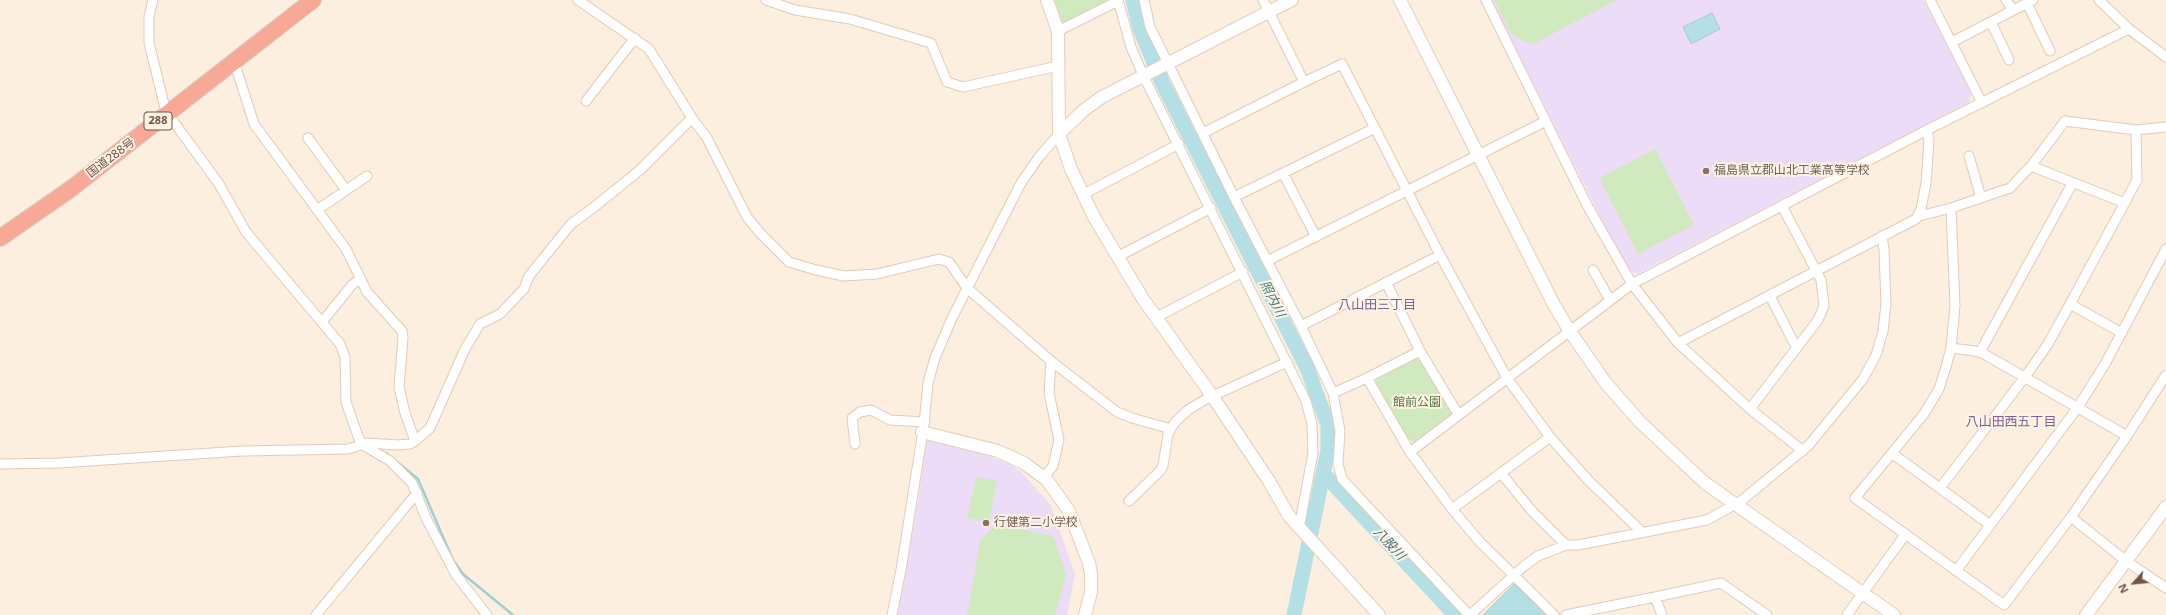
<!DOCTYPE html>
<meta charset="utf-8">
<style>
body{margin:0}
#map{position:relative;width:2166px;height:615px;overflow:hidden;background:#fcefdf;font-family:"Noto Sans",sans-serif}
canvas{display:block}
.north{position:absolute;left:2114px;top:563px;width:40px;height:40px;-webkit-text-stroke:3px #fff3e5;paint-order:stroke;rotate:243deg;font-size:11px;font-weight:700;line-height:16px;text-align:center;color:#725447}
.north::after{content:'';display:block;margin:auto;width:14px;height:18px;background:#725447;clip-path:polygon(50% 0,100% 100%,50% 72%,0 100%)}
</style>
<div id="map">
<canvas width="2166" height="615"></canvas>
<div class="north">N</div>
</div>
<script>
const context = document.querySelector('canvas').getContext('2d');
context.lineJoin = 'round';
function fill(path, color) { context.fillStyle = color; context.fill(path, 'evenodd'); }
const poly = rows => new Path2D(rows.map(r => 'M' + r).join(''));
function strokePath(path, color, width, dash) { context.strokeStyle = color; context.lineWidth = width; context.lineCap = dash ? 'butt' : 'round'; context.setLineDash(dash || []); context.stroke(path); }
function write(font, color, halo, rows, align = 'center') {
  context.font = font + ' "Noto Sans","Noto Sans JP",sans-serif'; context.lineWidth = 4; context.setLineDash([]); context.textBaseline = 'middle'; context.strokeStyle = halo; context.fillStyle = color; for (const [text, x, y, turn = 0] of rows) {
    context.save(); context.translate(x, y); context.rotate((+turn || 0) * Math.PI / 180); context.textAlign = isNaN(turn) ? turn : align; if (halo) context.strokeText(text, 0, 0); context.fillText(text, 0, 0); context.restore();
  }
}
fill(poly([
 [1491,0,1923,0,1971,93,1969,102,1639,273,1632,273,1612,240],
 [926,440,983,454,1009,464,1020,471,1050,504,1075,574,1067,615,897,615,920,490]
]), '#ecdcf8');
fill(poly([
 [1052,0,1109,0,1063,23,1061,23],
 [1494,0,1617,0,1531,45,1511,34],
 [1655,149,1694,225,1638,254,1599,178],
 [1415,358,1420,360,1451,411,1451,416,1414,442,1408,439,1376,383,1377,377],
 [976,477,997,481,989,522,967,518],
 [997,524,1053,536,1066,575,1055,615,967,615,980,540]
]), '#d1e9be');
const water = poly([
 [1712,13,1720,29,1691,44,1683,27,1712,13],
 [1514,584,1547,615,1483,615,1514,584]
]);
fill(water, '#b4e0e5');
strokePath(water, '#9ad0d6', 1);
strokePath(poly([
 [386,453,418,479,453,560,463,574,513,615]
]), '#9ad0d6', 2.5);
strokePath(poly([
 [1133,0,1140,29,1162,82,1307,368,1328,425,1328,450,1294,615],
 [1323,473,1455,615]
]), '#b4e0e5', 15);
const street = poly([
 [153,0,149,16,149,43,165,108],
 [578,0,649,49,692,118,707,138,747,217,760,233,789,262,816,270,844,276,877,274,939,259,949,262,967,288,1051,361,1049,393,1059,440,1053,466,1044,477],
 [766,0,795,10,850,19,931,43,947,82,963,87,1058,66],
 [1118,0,1131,47,1143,75,1306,401,1312,424,1313,453,1299,528],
 [1144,0,1150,27,1234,197,1301,326,1333,393,1367,378,1410,452,1452,509,1479,541,1554,615],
 [1263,0,1304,82,1342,64,1440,255,1507,378,1550,437,1588,480,1642,532],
 [1486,0,1587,205,1632,284,1678,343,1750,409,1803,451],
 [1930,0,1982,103],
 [2006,0,2013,10],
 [2099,0,2129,29,2166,57],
 [2027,3,2050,51],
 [1991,22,2009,60],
 [1058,31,1118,1],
 [1952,42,2033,0],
 [233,58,254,124,346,249,367,292,402,331,403,338,399,387,405,413,415,441],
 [586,101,635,38],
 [168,114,219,184,246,232,340,344,345,357,346,402,359,439,363,445,390,461,412,483,426,518,456,575,487,615],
 [1203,133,1304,82],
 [308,138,346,190],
 [1969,156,1981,198],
 [2031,166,2125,203],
 [1283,173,1316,237],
 [1082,195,1179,144],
 [1234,197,1375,128],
 [1951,208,1955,306,1951,348,1946,367,1939,389,1924,414,1855,498,2004,605,2071,517,2127,436,2166,375],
 [317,210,367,176],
 [1919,216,1951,208,2010,188,2031,166,2065,121,2136,130],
 [1117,257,1211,208],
 [1267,261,1546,121],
 [1593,270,1610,300],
 [1386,282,1420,351,1458,414],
 [1770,296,1796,347],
 [2070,304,2122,333],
 [1155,318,1243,272],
 [322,322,352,285,360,279],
 [1301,326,1440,255],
 [1678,343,1916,219,1921,209,1926,183,1929,140,1927,130],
 [1951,348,1975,351,1984,354,2127,436],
 [1980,352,2072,184],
 [1051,361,1117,412,1132,418,1171,429],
 [1367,378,1420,351],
 [1333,393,1340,431,1338,464,1342,479,1469,615],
 [1750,409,1818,320,1824,306,1821,280,1782,206],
 [855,444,852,418,860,412,871,410,890,420,925,422],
 [1410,452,1632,284,1927,130,2129,29],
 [1893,454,1989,524],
 [0,464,59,463,242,451,348,449,367,443,398,445,410,444,415,441,430,428,465,349,480,324,500,314,524,289,529,276,571,224,593,208,640,170,692,118],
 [1501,473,1531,510,1566,545],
 [1940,488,2025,377,2048,344,2070,304,2137,180,2136,130,2166,127],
 [1129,501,1160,471,1163,466,1168,434,1175,422,1188,410,1206,399,1287,362],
 [1452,509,1550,437],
 [2071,517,2126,561,2166,588],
 [1956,571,2078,407,2105,364,2166,249],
 [1655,597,1721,583,1767,615],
 [316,615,417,493],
 [892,615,901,570,924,424,928,383,935,358,952,318,1021,183,1039,157,1059,134],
 [1470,615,1524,566,1538,556,1566,545,1578,545,1707,520,1741,501,1809,445,1863,379,1876,355,1883,331,1886,304,1884,250,1882,236],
 [1566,615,1655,597,1662,615],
 [1847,615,1905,535]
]);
const secondary = poly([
 [1047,0,1058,31,1059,134,1071,169,1094,217,1143,299,1213,397,1269,481,1289,516,1379,615],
 [1400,0,1553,303,1569,330,1605,382,1639,421,1705,483,1894,615],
 [1059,134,1084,110,1102,97,1292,0],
 [922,432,998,451,1024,463,1047,480,1069,511,1089,563,1091,574,1091,592,1085,615],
 [2086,615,2166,507]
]);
const highway = poly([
 [0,238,72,188,313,0]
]);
strokePath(street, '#e0cbbb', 11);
strokePath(secondary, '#e7cdbb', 14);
strokePath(highway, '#d8cfcb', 18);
strokePath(street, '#fff', 9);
strokePath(secondary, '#fff', 12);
strokePath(highway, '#f7a995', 16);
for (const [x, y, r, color] of [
 [1706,171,4,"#8d6e63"],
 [986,523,4,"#8d6e63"]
]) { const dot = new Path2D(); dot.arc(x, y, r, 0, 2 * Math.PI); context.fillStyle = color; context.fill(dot); strokePath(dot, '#fff3e5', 1.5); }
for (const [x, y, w] of [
 [158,121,28]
]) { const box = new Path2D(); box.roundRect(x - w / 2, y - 9, w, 18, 3); context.fillStyle = '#fff3e5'; context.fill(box); strokePath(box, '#725447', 1); }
write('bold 11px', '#725447', null, [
 ["288",158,121]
]);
write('12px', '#725447', '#fff3e5', [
 ["国道288号",111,158,-37]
]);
write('12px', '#785e54', '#fff3e5', [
 ["福島県立郡山北工業高等学校",1714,171],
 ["行健第二小学校",994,523]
], 'left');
write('12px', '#53783f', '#fff3e5', [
 ["館前公園",1417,403]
]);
write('italic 13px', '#3e777f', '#fff3e5', [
 ["照内川",1272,299,63],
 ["八股川",1389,544,47]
]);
write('13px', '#826295', '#fff3e5', [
 ["八山田三丁目",1377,305],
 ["八山田西五丁目",2011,422]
]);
</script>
